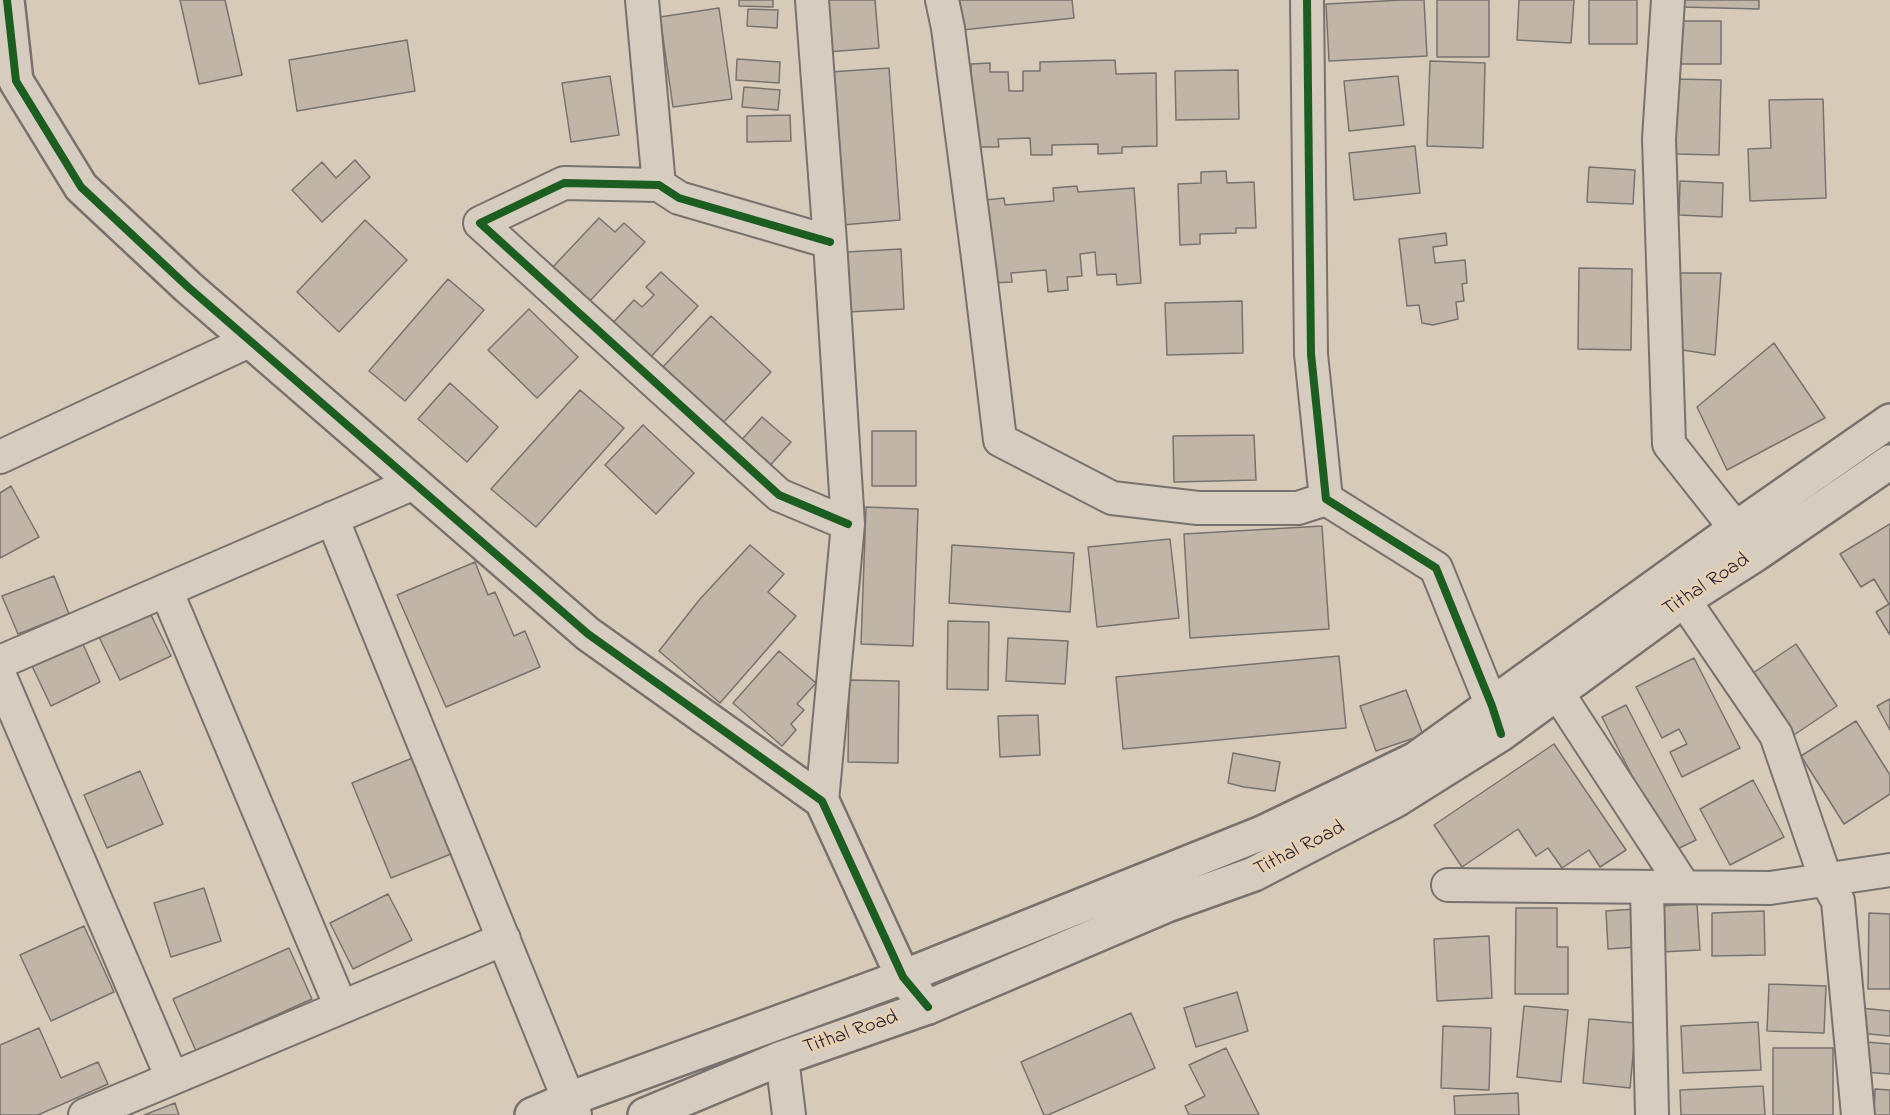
<!DOCTYPE html>
<style>
body{margin:0}
canvas{display:block;background:#d8cab8}
</style>
<canvas width="1890" height="1115"></canvas>
<script>
const context = document.querySelector('canvas').getContext('2d');
context.lineJoin = 'round';
function fill(path, color) { context.fillStyle = color; context.fill(path, 'evenodd'); }
const poly = rows => new Path2D(rows.map(r => 'M' + r).join(''));
function strokePath(path, color, width, dash) { context.strokeStyle = color; context.lineWidth = width; context.lineCap = dash ? 'butt' : 'round'; context.setLineDash(dash || []); context.stroke(path); }
function write(font, color, halo, rows, align = 'center') {
  context.font = font + ' "Indie Flower",sans-serif'; context.lineWidth = 5; context.setLineDash([]); context.textBaseline = 'middle'; context.strokeStyle = halo; context.fillStyle = color; for (const [text, x, y, turn = 0] of rows) {
    context.save(); context.translate(x, y); context.rotate((+turn || 0) * Math.PI / 180); context.textAlign = isNaN(turn) ? turn : align; if (halo) context.strokeText(text, 0, 0); context.fillText(text, 0, 0); context.restore();
  }
}
const building = poly([
 [180,0,225,0,242,75,199,84,180,0],
 [739,0,773,0,773,7,739,6,739,0],
 [822,0,875,0,879,48,827,52,822,0],
 [959,0,1072,0,1074,18,962,30,959,0],
 [1402,0,1424,0,1427,56,1329,61,1326,4,1402,0],
 [1437,0,1489,0,1489,57,1437,57,1437,0],
 [1519,0,1574,0,1571,43,1517,40,1519,0],
 [1589,0,1637,0,1637,44,1589,44,1589,0],
 [1681,0,1759,0,1759,9,1681,7,1681,0],
 [719,8,732,99,673,107,660,17,719,8],
 [748,9,778,10,777,28,747,26,748,9],
 [1671,21,1721,21,1721,64,1671,64,1671,21],
 [407,40,415,91,297,111,289,60,407,40],
 [737,59,780,62,779,83,736,80,737,59],
 [1115,60,1116,74,1156,73,1157,146,1122,147,1122,153,1098,154,1098,144,1052,145,1052,155,1031,155,1030,138,998,139,999,147,973,147,971,64,990,63,990,72,1008,72,1009,91,1023,91,1023,71,1040,71,1040,62,1115,60],
 [1430,61,1485,63,1483,148,1427,146,1430,61],
 [889,68,900,220,842,225,830,72,889,68],
 [1238,70,1239,119,1176,120,1175,71,1238,70],
 [610,76,619,135,571,142,562,83,610,76],
 [1398,76,1404,125,1349,131,1344,81,1398,76],
 [1676,79,1721,80,1719,155,1674,154,1676,79],
 [744,87,780,90,778,110,742,107,744,87],
 [1823,99,1826,198,1750,201,1748,149,1771,148,1769,100,1823,99],
 [790,115,791,141,747,142,747,116,790,115],
 [1415,146,1420,193,1354,200,1349,153,1415,146],
 [355,160,370,177,322,222,292,190,322,162,336,178,355,160],
 [1589,167,1635,170,1633,204,1587,202,1589,167],
 [1226,171,1227,183,1254,182,1256,228,1236,228,1236,233,1200,234,1200,244,1180,245,1178,184,1201,183,1201,172,1226,171],
 [1680,181,1723,183,1722,217,1679,215,1680,181],
 [1077,186,1078,192,1134,188,1141,283,1117,285,1116,274,1097,275,1095,252,1080,254,1082,276,1067,277,1068,290,1048,292,1046,270,1011,273,1012,282,992,283,985,200,1004,198,1005,205,1054,201,1053,188,1077,186],
 [599,218,615,232,624,223,645,242,588,303,551,269,599,218],
 [365,220,407,260,339,332,297,292,365,220],
 [1446,233,1447,245,1433,247,1435,263,1465,260,1467,283,1462,284,1464,301,1456,302,1458,319,1433,325,1422,323,1419,305,1407,306,1399,239,1446,233],
 [901,249,904,309,848,312,846,252,901,249],
 [1579,268,1632,269,1631,350,1578,349,1579,268],
 [661,272,698,306,647,361,610,326,634,300,642,307,654,295,646,287,661,272],
 [1680,273,1721,273,1715,355,1676,349,1680,273],
 [448,279,484,310,405,401,369,371,448,279],
 [1242,301,1243,353,1167,355,1165,303,1242,301],
 [529,309,578,357,537,398,488,350,529,309],
 [711,316,771,372,720,426,660,370,711,316],
 [1774,343,1825,418,1727,470,1697,407,1774,343],
 [450,383,498,427,467,462,418,419,450,383],
 [580,390,624,428,536,527,491,489,580,390],
 [762,417,791,442,758,479,729,454,762,417],
 [643,425,694,473,656,514,605,465,643,425],
 [872,431,916,431,916,486,872,486,872,431],
 [1254,435,1256,480,1174,482,1173,436,1254,435],
 [11,486,39,537,0,558,0,493,11,486],
 [866,507,918,509,913,646,861,644,866,507],
 [1890,524,1890,635,1876,612,1889,604,1874,579,1861,587,1840,554,1890,524],
 [1322,526,1329,629,1190,638,1184,534,1322,526],
 [1170,539,1179,618,1097,627,1088,547,1170,539],
 [750,545,784,574,768,592,796,616,720,703,659,651,700,599,750,545],
 [952,545,1074,553,1070,612,949,603,952,545],
 [475,562,488,595,495,592,514,636,525,631,540,667,446,707,397,595,475,562],
 [54,576,69,614,18,634,2,596,54,576],
 [148,609,171,656,120,680,97,633,148,609],
 [948,621,989,622,988,690,947,689,948,621],
 [1008,638,1068,641,1065,684,1006,681,1008,638],
 [82,642,100,682,51,706,32,666,82,642],
 [1796,644,1837,706,1791,737,1750,675,1796,644],
 [779,651,816,683,797,704,804,710,791,724,796,730,782,746,733,703,779,651],
 [1339,656,1346,728,1123,749,1116,677,1339,656],
 [1694,658,1740,748,1682,777,1670,752,1687,744,1679,729,1662,738,1636,687,1694,658],
 [849,680,899,681,898,763,848,762,849,680],
 [1406,690,1423,735,1376,751,1360,706,1406,690],
 [1890,699,1890,730,1877,706,1890,699],
 [1626,705,1696,840,1671,852,1602,717,1626,705],
 [1038,715,1040,755,1000,757,998,716,1038,715],
 [1856,721,1890,775,1890,794,1844,824,1801,756,1856,721],
 [1554,744,1626,850,1600,867,1589,850,1562,868,1548,848,1536,856,1518,829,1462,867,1434,825,1554,744],
 [1233,753,1280,762,1275,791,1244,787,1228,783,1233,753],
 [422,754,461,850,391,878,352,783,422,754],
 [140,771,163,824,107,848,84,795,140,771],
 [1753,780,1784,837,1730,865,1700,809,1753,780],
 [204,888,221,941,171,957,154,903,204,888],
 [388,894,412,940,353,969,330,923,388,894],
 [1697,904,1700,950,1661,952,1659,906,1697,904],
 [1516,908,1557,908,1557,947,1568,947,1568,994,1515,994,1516,908],
 [1635,909,1637,947,1608,949,1606,911,1635,909],
 [1764,911,1765,955,1712,956,1712,913,1764,911],
 [1869,913,1890,914,1890,989,1868,989,1869,913],
 [84,926,114,992,51,1021,20,955,84,926],
 [1489,936,1492,998,1437,1001,1434,939,1489,936],
 [289,948,312,999,196,1051,173,999,289,948],
 [1769,984,1826,986,1824,1033,1767,1031,1769,984],
 [1237,992,1248,1031,1196,1047,1184,1008,1237,992],
 [1524,1006,1568,1010,1561,1082,1517,1077,1524,1006],
 [1861,1008,1890,1011,1890,1036,1859,1033,1861,1008],
 [1131,1013,1155,1068,1048,1115,1044,1115,1021,1062,1131,1013],
 [1589,1019,1636,1023,1630,1088,1583,1083,1589,1019],
 [1758,1022,1761,1070,1683,1073,1681,1026,1758,1022],
 [1443,1026,1491,1028,1489,1090,1441,1088,1443,1026],
 [39,1028,61,1078,98,1062,108,1084,38,1115,0,1115,0,1045,39,1028],
 [1866,1042,1890,1044,1890,1074,1863,1072,1866,1042],
 [1226,1048,1259,1115,1189,1115,1185,1106,1205,1096,1189,1065,1226,1048],
 [1773,1048,1833,1048,1833,1115,1773,1115,1773,1048],
 [1763,1086,1765,1115,1681,1115,1680,1090,1763,1086],
 [1875,1089,1890,1090,1890,1115,1874,1115,1875,1089],
 [1518,1093,1519,1115,1455,1115,1454,1096,1518,1093],
 [175,1103,179,1115,144,1115,175,1103]
]);
fill(building, '#c0b5a6');
strokePath(building, '#78726f', 1.5);
const minor = poly([
 [642,0,659,185],
 [812,0,830,242,848,524,822,801],
 [942,0,948,28,980,273,1000,440,1112,498,1198,508,1298,508,1326,499],
 [1307,0,1311,354,1326,499,1436,568,1492,706,1500,730],
 [1668,0,1659,139,1669,444,1752,549],
 [830,242,679,198,659,185,564,183,480,223,779,495,848,524],
 [0,457,249,341],
 [332,518,575,1115],
 [166,590,341,1007],
 [1684,600,1776,735,1826,880,1838,901,1858,1115],
 [0,662,414,483],
 [0,676,172,1078],
 [1557,692,1684,887],
 [1448,885,1770,888,1890,870],
 [1647,887,1652,1115],
 [782,1058,789,1115],
 [85,1115,504,939]
]);
const tertiary = poly([
 [7,0,16,81,81,187,188,287,588,634,822,801,903,977,928,1007]
]);
const primary = poly([
 [532,1115,569,1099,903,977,1262,833,1416,759,1735,529,1890,421],
 [645,1115,782,1058,928,1007,1167,905,1254,874,1396,800,1501,734,1684,600,1756,554,1890,462]
]);
strokePath(minor, '#78726f', 36);
strokePath(tertiary, '#78726f', 38);
strokePath(primary, '#78726f', 38);
strokePath(minor, '#d6cdc0', 32);
strokePath(tertiary, '#d6cdc0', 33);
strokePath(primary, '#d6cdc0', 33);
strokePath(poly([
 [7,0,16,81,81,187,188,287,588,634,822,801,903,977,928,1007],
 [1307,0,1311,354,1326,499,1436,568,1492,706,1501,734],
 [830,242,679,198,659,185,564,183,480,223,779,495,848,524]
]), '#1b5e20', 8);
write('21px', '#22223b', '#e8cfb0', [
 ["Tithal Road",1707,586,-33],
 ["Tithal Road",1300,850,-27],
 ["Tithal Road",851,1034,-19]
]);
</script>
